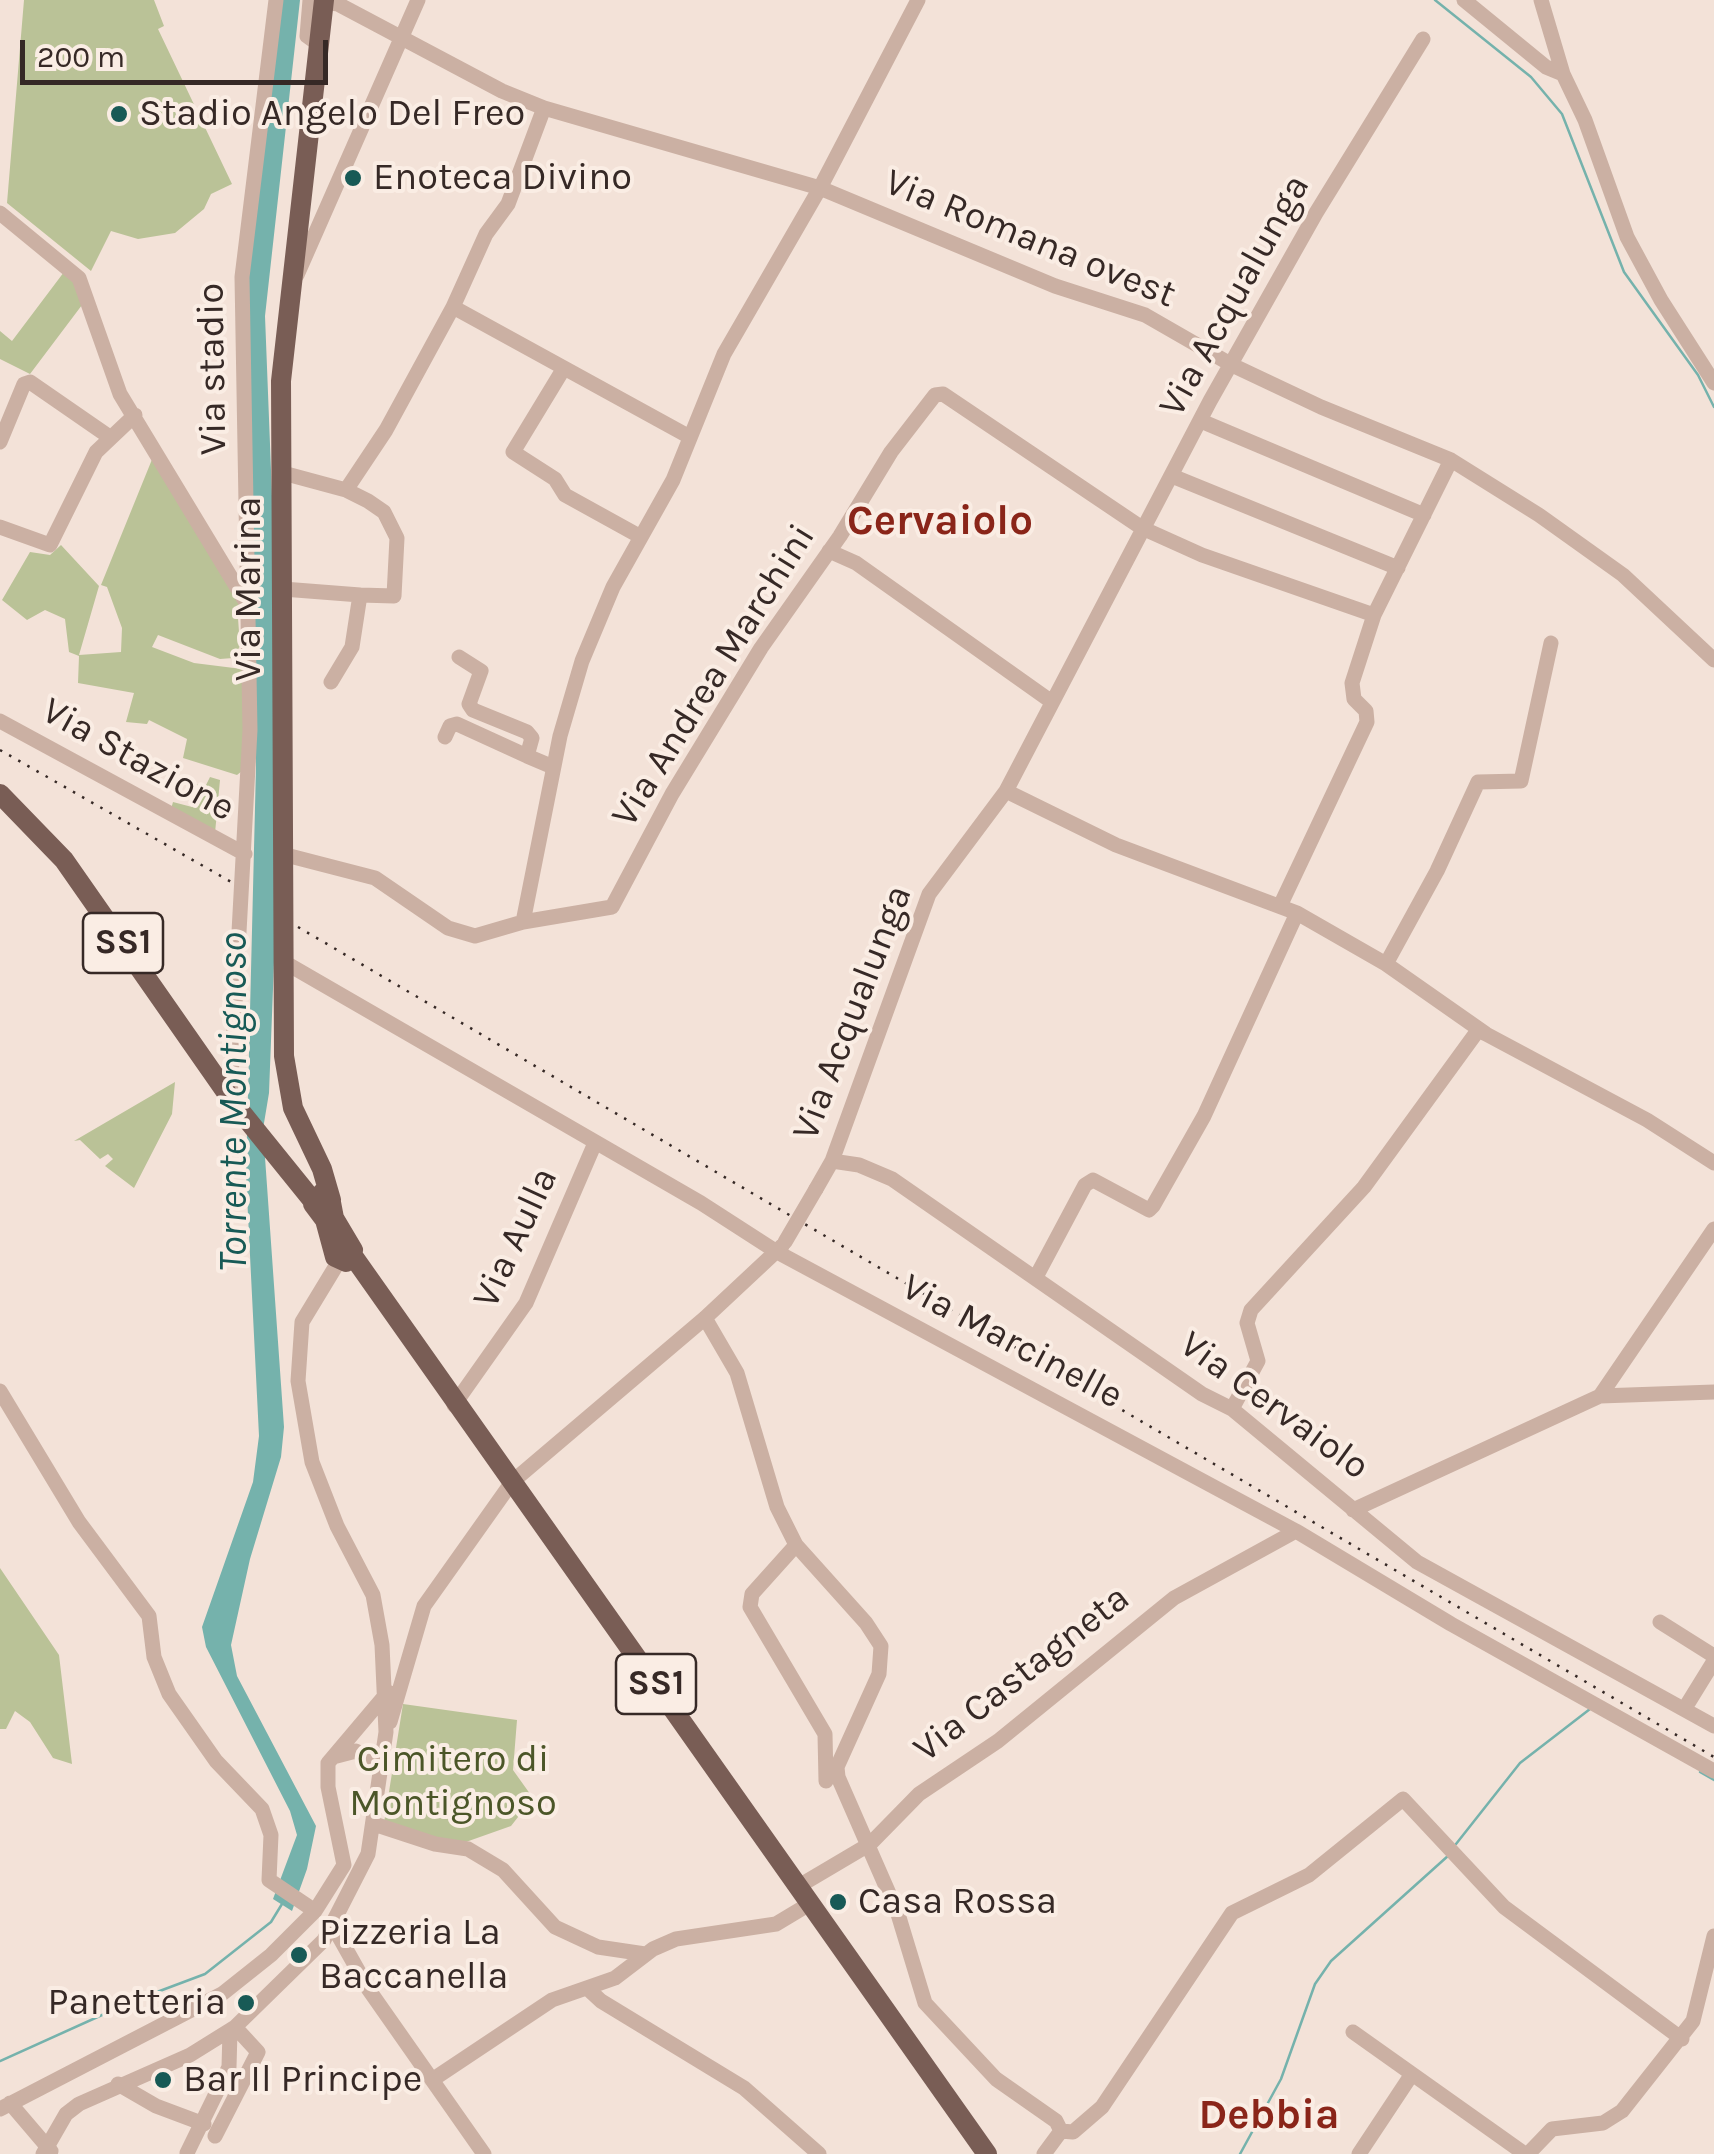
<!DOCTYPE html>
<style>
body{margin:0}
#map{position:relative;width:1714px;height:2154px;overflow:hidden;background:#f3e2d8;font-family:Karla,sans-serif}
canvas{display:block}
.scale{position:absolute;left:20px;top:40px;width:308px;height:45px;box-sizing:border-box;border:5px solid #362926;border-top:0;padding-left:12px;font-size:30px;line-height:35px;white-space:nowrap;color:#362926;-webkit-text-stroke:8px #faede4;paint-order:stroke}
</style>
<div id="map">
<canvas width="1714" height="2154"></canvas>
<div class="scale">200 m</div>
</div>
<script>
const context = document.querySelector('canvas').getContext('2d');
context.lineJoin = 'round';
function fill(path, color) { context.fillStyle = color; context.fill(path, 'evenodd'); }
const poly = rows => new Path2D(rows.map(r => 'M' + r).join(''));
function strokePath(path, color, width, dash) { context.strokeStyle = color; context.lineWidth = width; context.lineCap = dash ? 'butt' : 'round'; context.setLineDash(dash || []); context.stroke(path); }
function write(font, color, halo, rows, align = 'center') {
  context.font = font + ' Karla,sans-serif'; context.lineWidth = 8; context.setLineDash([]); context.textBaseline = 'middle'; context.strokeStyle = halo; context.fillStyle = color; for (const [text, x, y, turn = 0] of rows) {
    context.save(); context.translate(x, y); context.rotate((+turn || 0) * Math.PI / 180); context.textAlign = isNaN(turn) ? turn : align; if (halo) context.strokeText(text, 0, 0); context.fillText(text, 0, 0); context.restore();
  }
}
fill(poly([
 [24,0,154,0,164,26,158,29,232,184,211,194,204,209,175,233,138,239,111,231,91,271,7,203],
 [64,272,74,280,82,305,30,374,0,359,0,331,12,341],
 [153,457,243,610,238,618,240,646,233,658,220,659,158,635,152,647,194,663,242,669,246,753,242,771,237,775,183,758,187,739,149,720,147,724,126,722,134,693,78,683,79,656,69,652,65,619,45,610,27,620,2,600,30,552,50,555,61,545,99,586,79,655,121,652,122,628,107,587,101,585],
 [210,777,220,780,215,833,171,809,173,802,192,807,196,784,205,787],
 [175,1082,172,1114,134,1188,105,1166,113,1159,108,1154,100,1159,80,1140,74,1141],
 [0,1568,59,1655,72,1764,53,1758,30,1722,15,1711,6,1729,0,1729],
 [403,1704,517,1720,513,1770,533,1798,511,1826,463,1843,429,1841,384,1823]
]), '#bac297');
fill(poly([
 [281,0,300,0,265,316,275,573,278,858,269,1093,263,1129,284,1427,281,1457,250,1559,231,1645,237,1676,316,1826,307,1869,292,1911,273,1899,297,1835,290,1811,206,1647,202,1627,253,1482,259,1436,246,1175,256,767,245,308]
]), '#75b2ac');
strokePath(poly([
 [1435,0,1531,77,1562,114,1624,272,1698,375,1714,407],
 [1700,1772,1714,1780],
 [1456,1844,1520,1763,1590,1709],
 [0,2061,133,2001,205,1974,271,1922,282,1904],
 [1240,2154,1281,2079,1315,1984,1331,1961,1449,1855]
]), '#75b2ac', 2.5);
strokePath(poly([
 [310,0,307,36,318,44],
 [1464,0,1546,67,1563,74],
 [1541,0,1563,74,1585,120,1627,237,1661,300,1714,383],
 [324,2,338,4,502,91,544,108,820,188,1055,286,1145,315,1232,365,1321,407,1451,460,1539,515,1623,575,1714,660],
 [0,213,79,278,120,394,247,604],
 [297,275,418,0],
 [453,307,688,436],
 [564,368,513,452,555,479,565,495,641,537],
 [1201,421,1424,515],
 [0,442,24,384,30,382,111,438],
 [283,473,346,490,368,501,384,512,397,538,394,596,360,595,352,647,331,682],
 [1172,476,1398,568],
 [346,490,386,430,453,307,486,234,508,204,544,108],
 [0,527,50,545,96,452,135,415],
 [829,551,856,563,1052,702],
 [283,589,360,595],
 [459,657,481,671,469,704,473,710,527,732,532,738,527,756,553,767],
 [0,721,245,854],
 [445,737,450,726,457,724,527,756],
 [1006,791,1116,845,1297,913,1386,964,1486,1034,1647,1120,1714,1163],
 [286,855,375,878,448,928,475,936,523,922,612,907,672,794,761,648,840,536,891,452,935,395,943,394,1142,528,1202,555,1374,615],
 [1280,906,1367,722,1366,711,1354,699,1352,683,1374,615,1451,460],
 [523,922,560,736,582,661,613,587,673,480,724,354,820,188,918,0],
 [284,962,701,1203,777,1252,1296,1531,1451,1624,1714,1771],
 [1386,964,1437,871,1478,782,1521,781,1551,643],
 [230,1097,250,730,242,277,276,0],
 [832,1161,859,1165,892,1179,1202,1394,1232,1409,1417,1562,1714,1726],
 [816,1189,832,1161,929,894,1006,791,1210,401,1316,213,1423,39],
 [1036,1277,1085,1185,1093,1180,1149,1210,1153,1206,1204,1116,1297,913],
 [705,1318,737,1373,777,1507,796,1545,866,1623,881,1646,879,1674,837,1767,838,1777,898,1914,925,2003,996,2079,1056,2121,1061,2131,1044,2154],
 [0,1391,79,1522,149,1616,154,1657,169,1694,216,1761,262,1809,271,1835,269,1880,315,1911],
 [1600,1396,1714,1229],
 [454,1405,526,1303,595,1143],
 [1232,1409,1258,1361,1247,1323,1251,1310,1364,1187,1479,1029],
 [1353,1510,1600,1396,1714,1392],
 [796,1545,752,1594,750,1607,825,1734,826,1781],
 [1660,1622,1714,1656],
 [1685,1708,1714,1661],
 [390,1722,424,1606,512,1482,705,1318,782,1246],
 [333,1757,356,1751,381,1770],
 [374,1824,435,1844,468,1849,503,1870,555,1927,598,1947,645,1954],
 [799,1886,870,1844,919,1794,998,1741,1174,1598,1296,1531],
 [333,1926,369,1990,484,2154],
 [587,1988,601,2001,744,2088,819,2154],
 [1353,2032,1525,2154],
 [432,2080,552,2000,615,1978,653,1949,676,1939,776,1924,811,1903],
 [118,2084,156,2106,204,2124],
 [10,2103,51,2151],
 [0,2109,222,1994,271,1955,315,1911,344,1865,328,1787,328,1763,388,1692],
 [1061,2131,1073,2132,1102,2107,1232,1913,1309,1875,1403,1799,1504,1907,1682,2039],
 [215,2136,258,2052,235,2027],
 [187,2153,229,2067,230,2031],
 [43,2154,66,2114,79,2104,190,2055,235,2027,324,1940,368,1854,386,1732,382,1645,373,1595,337,1526,312,1462,298,1381,302,1322,339,1261],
 [1359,2154,1412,2074],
 [1528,2154,1552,2129,1603,2123,1622,2111,1693,2021,1714,1936]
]), '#cbb0a3', 15);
strokePath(poly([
 [324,0,281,381,284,1056,293,1108,322,1169,331,1200],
 [0,794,64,860,233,1102,313,1201],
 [322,1193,330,1197,334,1218,353,1250,346,1262,335,1257,325,1220,313,1204,322,1193],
 [353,1256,987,2154]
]), '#795d55', 20);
strokePath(poly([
 [0,750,233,883],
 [298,927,1714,1757]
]), '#362926', 2.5, [2.5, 8]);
strokePath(poly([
 [785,1242,816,1189]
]), '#cbb0a3', 15);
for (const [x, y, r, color] of [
 [119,114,10,"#185a56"],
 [353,178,10,"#185a56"],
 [838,1902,10,"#185a56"],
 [299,1955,10,"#185a56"],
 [246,2003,10,"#185a56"],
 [163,2080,10,"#185a56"]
]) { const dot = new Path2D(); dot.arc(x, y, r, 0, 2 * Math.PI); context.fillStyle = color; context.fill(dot); strokePath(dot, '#faede4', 4); }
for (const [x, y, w] of [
 [123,943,80],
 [656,1684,80]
]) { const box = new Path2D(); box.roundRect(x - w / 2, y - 30, w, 60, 8); context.fillStyle = '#faede4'; context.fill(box); strokePath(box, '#362926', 2.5); }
write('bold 35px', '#362926', null, [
 ["SS1",123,943],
 ["SS1",656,1684]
]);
write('38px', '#362926', '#faede4', [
 ["Stadio Angelo Del Freo",139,114],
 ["Enoteca Divino",373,178],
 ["Casa Rossa",858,1902],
 ["Pizzeria La",319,1933],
 ["Baccanella",319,1977],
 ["Panetteria",226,2003,"right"],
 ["Bar Il Principe",183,2080]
], 'left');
write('38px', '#362926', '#faede4', [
 ["Via Romana ovest",1030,239,22],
 ["Via Acqualunga",1235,296,-61],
 ["Via stadio",213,369,-91],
 ["Via Marina",249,589,-90],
 ["Via Andrea Marchini",714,676,-58],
 ["Via Stazione",138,760,29],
 ["Via Acqualunga",853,1013,-69],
 ["Via Aulla",516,1238,-65],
 ["Via Marcinelle",1012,1342,28],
 ["Via Cervaiolo",1274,1406,36],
 ["Via Castagneta",1022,1674,-38]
]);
write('38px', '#4b5628', '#faede4', [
 ["Cimitero di",453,1760],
 ["Montignoso",453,1804]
]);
write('italic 40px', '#185a56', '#faede4', [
 ["Torrente Montignoso",235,1102,-90]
]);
write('bold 42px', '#8a2519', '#faede4', [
 ["Cervaiolo",940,522],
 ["Debbia",1269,2116]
]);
</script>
